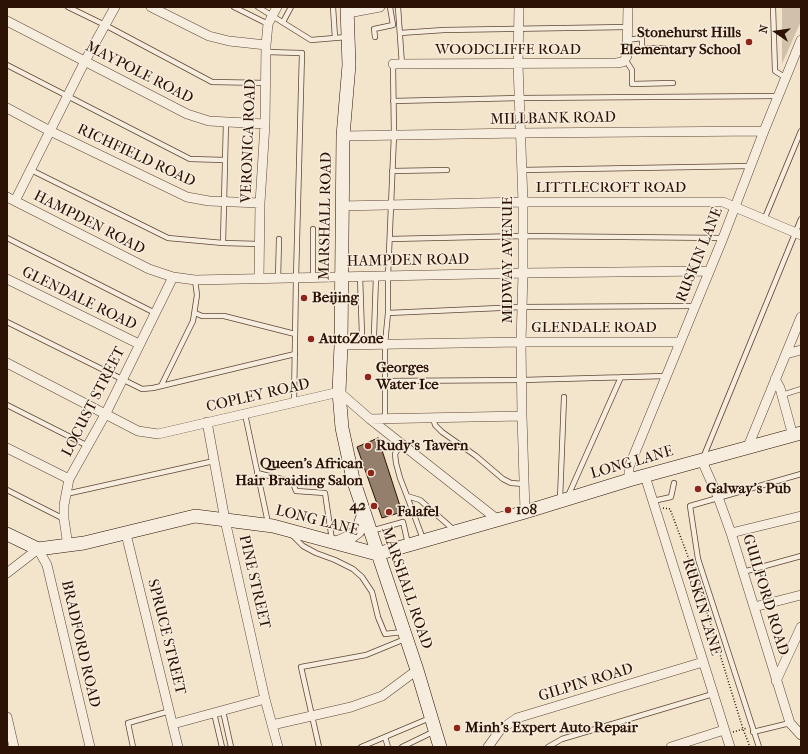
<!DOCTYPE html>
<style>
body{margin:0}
#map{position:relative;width:808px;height:754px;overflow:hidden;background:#f3e4cc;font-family:"IM FELL French Canon",serif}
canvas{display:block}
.frame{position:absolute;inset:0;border:8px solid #2c1204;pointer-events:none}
.north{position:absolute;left:756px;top:12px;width:40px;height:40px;-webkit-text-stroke:3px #f7edde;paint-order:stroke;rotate:283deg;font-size:11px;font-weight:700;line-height:16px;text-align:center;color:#2c1204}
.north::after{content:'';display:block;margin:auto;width:14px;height:18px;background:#2c1204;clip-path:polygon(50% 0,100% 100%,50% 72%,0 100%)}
</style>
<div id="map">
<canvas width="808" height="754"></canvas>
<div class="frame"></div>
<div class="north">N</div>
</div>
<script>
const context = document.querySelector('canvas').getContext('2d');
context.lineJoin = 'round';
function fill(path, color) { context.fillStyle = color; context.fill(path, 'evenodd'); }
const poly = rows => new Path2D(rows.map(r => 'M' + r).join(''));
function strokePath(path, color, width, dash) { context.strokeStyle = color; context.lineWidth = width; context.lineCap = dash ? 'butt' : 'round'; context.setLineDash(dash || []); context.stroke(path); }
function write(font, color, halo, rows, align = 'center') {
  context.font = font + ' "IM FELL French Canon",serif'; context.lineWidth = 3; context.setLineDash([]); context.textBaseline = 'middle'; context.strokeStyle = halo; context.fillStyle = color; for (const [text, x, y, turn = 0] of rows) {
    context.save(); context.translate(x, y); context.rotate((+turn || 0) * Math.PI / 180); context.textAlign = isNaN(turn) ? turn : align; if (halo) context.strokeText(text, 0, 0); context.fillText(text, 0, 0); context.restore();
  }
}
fill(poly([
 [782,7,801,7,801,21,782,64]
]), '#d1c0aa');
const building = poly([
 [378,438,402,512,382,518,357,447,378,438]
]);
fill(building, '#937f6c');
strokePath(building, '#2c1204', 1);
const lane = poly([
 [68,7,105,25,212,82,266,83],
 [234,7,268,24],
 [258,7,311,40,347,37],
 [333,7,335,38],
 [398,7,402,65],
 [773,7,775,71,786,78],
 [283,22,291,7],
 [400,33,444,30,627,27],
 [375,37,374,29,393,25,390,7],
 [627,40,642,38,642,48,665,48],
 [266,52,302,53,296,278,294,402],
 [625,59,632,70,632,84,673,83],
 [7,65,190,159,225,160],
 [393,101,520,98,778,96],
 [31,170,168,238,223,243,260,244],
 [522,170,750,166],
 [392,171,447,170],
 [764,220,801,131],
 [313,229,313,277],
 [7,238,155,313],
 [390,239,523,236,723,238],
 [223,243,226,122],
 [360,276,362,335],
 [278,279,279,239],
 [195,313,202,316,224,316,295,334],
 [388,313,522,307,694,306],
 [7,322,142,389,153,388,295,354],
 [374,335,376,276],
 [385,381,522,380,666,376],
 [161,386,193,321,197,295,195,280],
 [782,395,801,389],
 [7,405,88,446],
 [245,414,268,523],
 [433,418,435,425,442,432,476,456,503,479,511,483,524,484],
 [385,419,385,344,388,313,388,276,394,135,393,64],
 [401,444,395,454,396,463,400,478,407,496],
 [703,458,801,219],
 [257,473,290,481,293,483,296,491,325,493,332,540],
 [7,490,64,519],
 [66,494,214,461],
 [568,496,621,377],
 [560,499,564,397],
 [653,501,671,497,674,483],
 [371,531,403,522,408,544],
 [292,535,303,546,316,553,335,560,353,569,362,577,372,592,378,617,385,634,402,632],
 [423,539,407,496,420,500,454,530],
 [743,572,801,556],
 [223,711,231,747],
 [214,713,222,747],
 [753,732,790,723],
 [385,737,388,747],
 [133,747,128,723,170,711],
 [319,747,301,667,366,655,405,639],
 [361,747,430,718],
 [402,747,435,731],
 [548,747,562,739,713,694],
 [759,747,698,559,690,506,801,474]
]);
const street = poly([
 [151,7,209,36,229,41,266,45],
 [519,7,518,64,523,202,523,273,521,342,522,416,525,512],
 [348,13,380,7],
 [7,21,187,114,209,121,265,124],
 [393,64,616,63,623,62,627,56,628,7],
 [7,108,50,131,187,197,209,201,260,203],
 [343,136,521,133,764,131],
 [7,197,149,269,173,277,195,280,523,273,709,271],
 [15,201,85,61,115,7],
 [341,206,523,202,723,202,801,235],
 [7,279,139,344],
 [259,279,260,203,265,124,266,45,268,24,277,7],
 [341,345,521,342,679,342],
 [786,354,801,350],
 [7,363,138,431,158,434,339,392,370,419,498,520],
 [775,379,780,388,793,436],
 [370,419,522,416],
 [207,422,225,520,265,699,278,747],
 [7,448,69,479],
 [747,449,801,317],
 [702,461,718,497,731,533,790,723,801,735],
 [645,476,730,747],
 [629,480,629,467,723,238,764,131,801,40],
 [731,533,801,516],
 [126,534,178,747],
 [68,546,64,519,64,505,69,479,106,413,173,277],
 [7,573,38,549,47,565,90,747],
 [754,607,801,595],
 [776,681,801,627],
 [7,717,14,747],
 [173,724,265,699],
 [272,725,351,707,382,696,417,670],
 [488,747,500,730,517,718,703,662],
 [671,747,724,730]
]);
const secondary = poly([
 [347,7,349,65,343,136,341,345,339,392,342,428,353,479,417,670,440,747],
 [7,534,38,549,84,543,195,516,273,526,377,554,525,512,629,480,801,433],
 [337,543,350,537,358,531,364,513]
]);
strokePath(lane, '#5e4636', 6);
strokePath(street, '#5e4636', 10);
strokePath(secondary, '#2c1204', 14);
strokePath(poly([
 [663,508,670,509,698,583,743,729,750,747],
 [733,732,747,728]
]), '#2c1204', 1.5, [1, 2]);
strokePath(lane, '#f7edde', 4.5);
strokePath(street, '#f7edde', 9);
strokePath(secondary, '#f7edde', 13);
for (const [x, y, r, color] of [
 [749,42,4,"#8f2418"],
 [304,298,4,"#8f2418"],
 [311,339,4,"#8f2418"],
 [368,377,4,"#8f2418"],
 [368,446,4,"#8f2418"],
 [371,473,4,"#8f2418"],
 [698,489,4,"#8f2418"],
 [374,506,4,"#8f2418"],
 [508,510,4,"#8f2418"],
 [389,512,4,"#8f2418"],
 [457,728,4,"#8f2418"]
]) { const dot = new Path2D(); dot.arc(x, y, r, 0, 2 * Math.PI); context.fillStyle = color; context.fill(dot); strokePath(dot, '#f7edde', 1.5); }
write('bold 15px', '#2c1204', '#f7edde', [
 ["Stonehurst Hills",741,33,"right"],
 ["Elementary School",741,50,"right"],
 ["Beijing",312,298],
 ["AutoZone",319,339],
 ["Georges",376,368],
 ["Water Ice",376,385],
 ["Rudy's Tavern",376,446],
 ["Queen's African",363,464,"right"],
 ["Hair Braiding Salon",363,481,"right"],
 ["Galway's Pub",706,489],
 ["42",366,506,"right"],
 ["108",516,510],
 ["Falafel",397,512],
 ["Minh's Expert Auto Repair",465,728]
], 'left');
write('15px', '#2c1204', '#f7edde', [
 ["WOODCLIFFE ROAD",508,50],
 ["MAYPOLE ROAD",139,73,27],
 ["MILLBANK ROAD",553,119,-1],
 ["VERONICA ROAD",249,141,-88],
 ["RICHFIELD ROAD",136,156,25],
 ["LITTLECROFT ROAD",611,188],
 ["MARSHALL ROAD",326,216,-89],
 ["HAMPDEN ROAD",89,223,27],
 ["RUSKIN LANE",700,255,-68],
 ["MIDWAY AVENUE",508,260,-90],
 ["HAMPDEN ROAD",408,261,-1],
 ["GLENDALE ROAD",79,299,26],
 ["GLENDALE ROAD",594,328],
 ["COPLEY ROAD",258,396,-13],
 ["LOCUST STREET",94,402,-63],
 ["LONG LANE",632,463,-16],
 ["LONG LANE",317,521,14],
 ["PINE STREET",254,582,77],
 ["MARSHALL ROAD",406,588,71],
 ["GUILFORD ROAD",765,595,73],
 ["RUSKIN LANE",701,607,73],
 ["SPRUCE STREET",166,637,76],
 ["BRADFORD ROAD",80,644,77],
 ["GILPIN ROAD",586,683,-17]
]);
</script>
